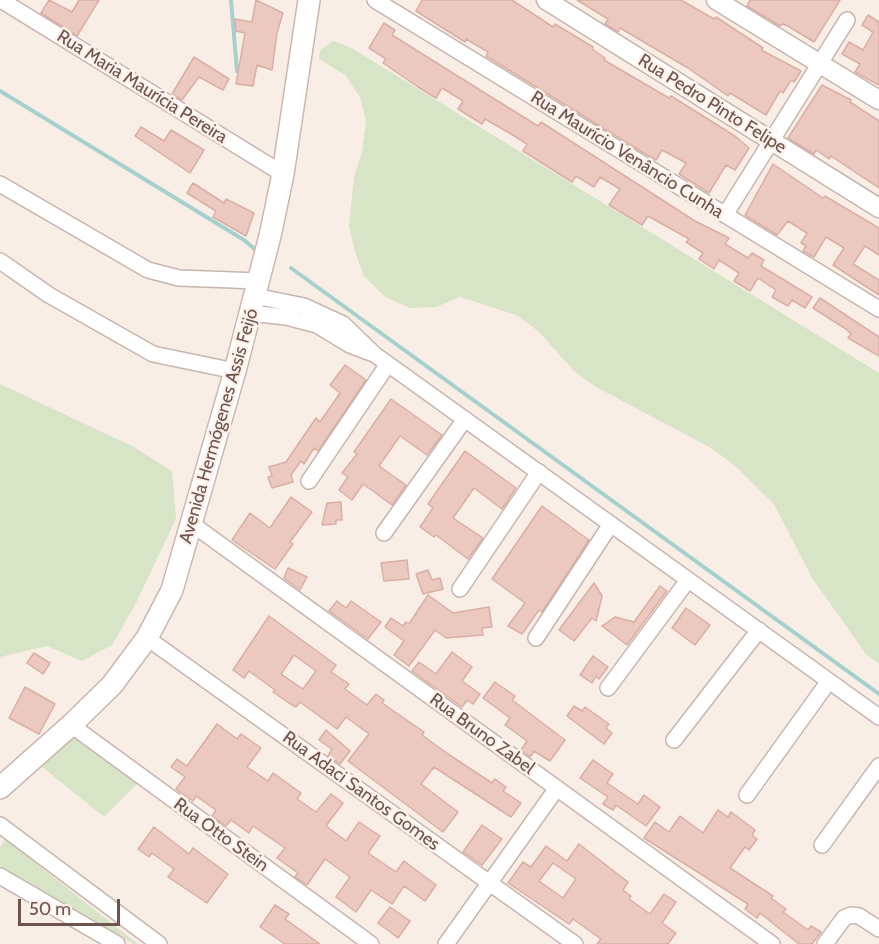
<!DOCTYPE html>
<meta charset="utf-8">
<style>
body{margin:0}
#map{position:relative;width:879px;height:944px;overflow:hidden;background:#f9eee6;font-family:Cabin,sans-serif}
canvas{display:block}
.scale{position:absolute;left:18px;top:899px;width:102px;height:27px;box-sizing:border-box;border:3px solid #6e534e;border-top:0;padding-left:8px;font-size:18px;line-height:21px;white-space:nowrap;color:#6e534e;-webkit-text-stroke:4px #fcf2eb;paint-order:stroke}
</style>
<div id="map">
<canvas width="879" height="944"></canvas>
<div class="scale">50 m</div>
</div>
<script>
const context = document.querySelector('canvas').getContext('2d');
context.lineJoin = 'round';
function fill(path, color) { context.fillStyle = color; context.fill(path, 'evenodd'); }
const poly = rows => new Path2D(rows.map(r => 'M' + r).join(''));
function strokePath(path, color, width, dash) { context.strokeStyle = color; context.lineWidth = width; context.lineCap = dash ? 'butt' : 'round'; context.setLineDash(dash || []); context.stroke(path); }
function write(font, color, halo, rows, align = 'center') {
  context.font = font + ' Cabin,sans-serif'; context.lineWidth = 5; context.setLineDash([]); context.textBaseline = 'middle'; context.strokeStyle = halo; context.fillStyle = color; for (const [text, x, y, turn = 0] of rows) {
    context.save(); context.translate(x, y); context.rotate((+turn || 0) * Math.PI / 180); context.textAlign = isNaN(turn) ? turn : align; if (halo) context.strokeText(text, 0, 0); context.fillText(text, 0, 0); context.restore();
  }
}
fill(poly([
 [333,41,350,47,879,373,879,664,866,654,812,578,774,504,734,465,711,448,596,387,574,371,538,331,516,315,460,297,436,307,410,308,385,297,364,276,355,252,349,226,354,177,362,152,366,121,360,97,345,75,319,59,320,50],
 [0,384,132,446,172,471,176,519,135,605,112,645,82,661,47,646,0,657],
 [75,735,138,783,104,817,41,766],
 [5,839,138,944,134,944,0,866,0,847]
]), '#d8e4c6');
strokePath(poly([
 [231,0,237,71],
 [0,91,244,240,258,252],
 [291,268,879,694]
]), '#a5d0ce', 4);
const building = poly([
 [49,0,72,12,79,0,99,0,77,36,41,13,49,0],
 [256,0,283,13,277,33,272,70,257,65,253,86,236,84,245,33,236,31,235,19,252,22,256,0],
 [422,0,512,0,553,27,555,24,593,47,592,49,605,58,604,60,669,98,671,96,735,136,749,148,735,170,726,165,709,193,679,174,686,163,662,150,656,160,642,152,486,56,488,52,466,39,465,42,416,11,422,0],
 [577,0,681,0,714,19,716,17,763,48,761,50,801,71,794,82,791,80,783,93,780,91,766,115,730,93,728,96,688,68,620,28,618,32,605,24,608,19,577,0],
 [750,0,840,0,814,42,788,26,782,24,780,26,747,6,750,0],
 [868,15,879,22,879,85,855,72,860,64,842,54,849,42,863,50,873,32,862,25,868,15],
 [384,23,395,30,392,35,496,100,538,126,541,122,695,221,729,238,725,244,748,258,752,253,764,260,761,266,812,297,805,308,792,300,788,306,772,297,776,290,758,278,750,291,734,281,739,273,719,260,714,269,699,259,703,253,686,242,689,239,648,216,642,225,609,205,620,189,600,177,594,187,576,176,572,182,523,151,527,144,511,134,485,119,482,124,458,109,463,101,442,88,436,98,418,87,383,63,386,59,369,48,384,23],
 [194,57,229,79,223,90,199,77,182,100,172,94,194,57],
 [822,85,851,100,850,102,879,121,879,188,831,156,829,159,816,150,814,154,788,138,822,85],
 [141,127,164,141,171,130,204,150,190,173,135,136,141,127],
 [773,164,823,198,825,196,879,228,879,255,865,246,853,264,879,280,879,295,833,265,844,248,826,237,814,257,803,251,806,246,801,243,807,233,788,221,777,235,745,215,773,164],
 [193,183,224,203,226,199,254,213,246,236,213,217,216,211,187,193,193,183],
 [820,298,879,337,879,356,848,338,851,334,846,329,813,308,820,298],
 [345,365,366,380,318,451,314,448,304,464,301,461,291,475,293,482,272,488,268,477,272,476,269,467,286,462,316,418,320,422,340,393,330,385,345,365],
 [391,399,442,435,427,455,400,436,379,466,406,485,392,505,363,484,352,500,339,490,348,477,342,473,357,454,354,452,391,399],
 [465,451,516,488,502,509,474,488,453,518,483,538,468,559,436,535,434,537,420,527,433,508,428,504,465,451],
 [291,497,312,512,290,542,293,544,275,569,232,540,250,513,270,528,291,497],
 [341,502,342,520,336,520,336,524,322,525,327,503,341,502],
 [542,506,589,540,542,612,539,610,522,634,508,626,525,603,492,579,542,506],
 [407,560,409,579,384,581,381,563,407,560],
 [288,568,307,577,300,590,284,578,288,568],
 [428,570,432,580,440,578,443,589,423,594,416,574,428,570],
 [594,583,602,596,596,621,592,618,574,641,559,630,594,583],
 [660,586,667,591,627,645,602,626,615,617,634,622,660,586],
 [428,595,453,613,489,607,492,627,482,628,483,635,446,638,435,630,409,666,394,655,404,641,385,627,391,618,403,626,406,622,409,624,428,595],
 [337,601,346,608,351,601,381,622,368,639,329,611,337,601],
 [686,608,710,625,695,645,672,628,686,608],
 [269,616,336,665,331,672,349,684,345,689,367,705,376,694,384,700,382,703,424,732,422,735,448,754,492,783,495,779,506,787,503,791,521,803,511,817,434,767,421,784,458,812,443,832,348,761,369,734,346,717,337,729,300,702,296,707,289,703,273,692,275,690,249,671,244,678,233,670,269,616],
 [294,655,316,671,303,689,281,674,294,655],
 [452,652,472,667,462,681,480,694,473,704,467,700,462,707,412,671,419,662,436,674,452,652],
 [34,653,50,663,43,674,27,663,34,653],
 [593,656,608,667,599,679,596,676,592,683,580,675,593,656],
 [495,682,515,696,512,700,565,740,550,761,534,751,530,757,521,750,527,741,505,725,510,718,483,698,495,682],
 [25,687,55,704,39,734,9,718,25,687],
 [574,706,582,711,585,707,609,724,606,728,612,733,604,744,567,716,574,706],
 [217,724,237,739,241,734,261,748,247,767,268,781,273,773,301,793,297,799,316,812,331,794,343,803,326,826,346,841,359,822,380,836,368,853,396,872,404,861,436,885,425,901,404,886,392,904,371,890,356,912,336,897,350,877,325,859,307,885,295,877,298,873,277,858,285,848,253,826,249,833,231,820,226,826,212,816,216,810,196,796,193,801,176,789,185,777,171,767,177,759,187,766,217,724],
 [326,730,350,751,340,764,328,756,332,749,319,740,326,730],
 [593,760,613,774,607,783,638,804,644,795,660,807,646,826,616,805,613,810,603,804,608,797,580,778,593,760],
 [718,810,728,817,731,812,755,830,752,835,757,839,749,850,745,847,730,868,773,896,771,898,786,909,783,912,808,930,811,926,821,932,812,944,799,944,760,913,757,918,745,909,748,904,644,838,655,822,669,832,680,816,703,833,718,810],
 [482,825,502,839,482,865,463,852,482,825],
 [154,827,189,854,193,848,228,874,207,903,168,877,174,869,152,853,149,857,138,849,154,827],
 [579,844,628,882,623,890,631,896,629,899,650,914,664,894,676,902,662,923,676,933,668,944,597,944,601,939,573,919,569,924,508,883,523,862,531,867,546,846,567,861,579,844],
 [553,863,576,879,563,898,539,881,553,863],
 [275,905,289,914,285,919,320,944,285,944,260,927,275,905],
 [390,907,410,921,398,938,378,923,390,907]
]);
fill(building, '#ebc9c1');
strokePath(building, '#dbaea4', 1.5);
const minor = poly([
 [1,0,283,174],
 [375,0,879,309],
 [0,184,148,270,179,278,259,281],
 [725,215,847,20],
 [0,261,49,295,153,354,235,371],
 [255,296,304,306,343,324,374,354,879,717],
 [250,313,286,317,317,325,350,345,371,353],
 [309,481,388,364],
 [192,524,772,944],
 [384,533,465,419],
 [460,589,539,472],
 [147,638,575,944],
 [536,638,611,524],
 [608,688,688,580],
 [71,725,371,944],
 [674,740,759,630],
 [747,795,829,681],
 [0,825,159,944],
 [822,845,879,766],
 [0,876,117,944],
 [446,944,557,788],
 [825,944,844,918,851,915,859,916,879,929]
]);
const tertiary = poly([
 [546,0,879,208],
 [716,0,879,100]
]);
const secondary = poly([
 [0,788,71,725,112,685,147,638,172,590,235,371,270,236,283,174,309,0]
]);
strokePath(minor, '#c8b5ad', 18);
strokePath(tertiary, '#c8b5ad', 21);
strokePath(secondary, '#cdb6ae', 24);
strokePath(minor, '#fff', 15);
strokePath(tertiary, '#fff', 18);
strokePath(secondary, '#fff', 21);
write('18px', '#6e534e', '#fcf2eb', [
 ["Rua Maria Maurícia Pereira",142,87,32],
 ["Rua Pedro Pinto Felipe",712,104,32],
 ["Rua Maurício Venâncio Cunha",627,155,32],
 ["Avenida Hermógenes Assis Feijó",219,426,-74],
 ["Rua Bruno Zabel",482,734,36],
 ["Rua Adaci Santos Gomes",361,791,36],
 ["Rua Otto Stein",221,835,36]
]);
</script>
